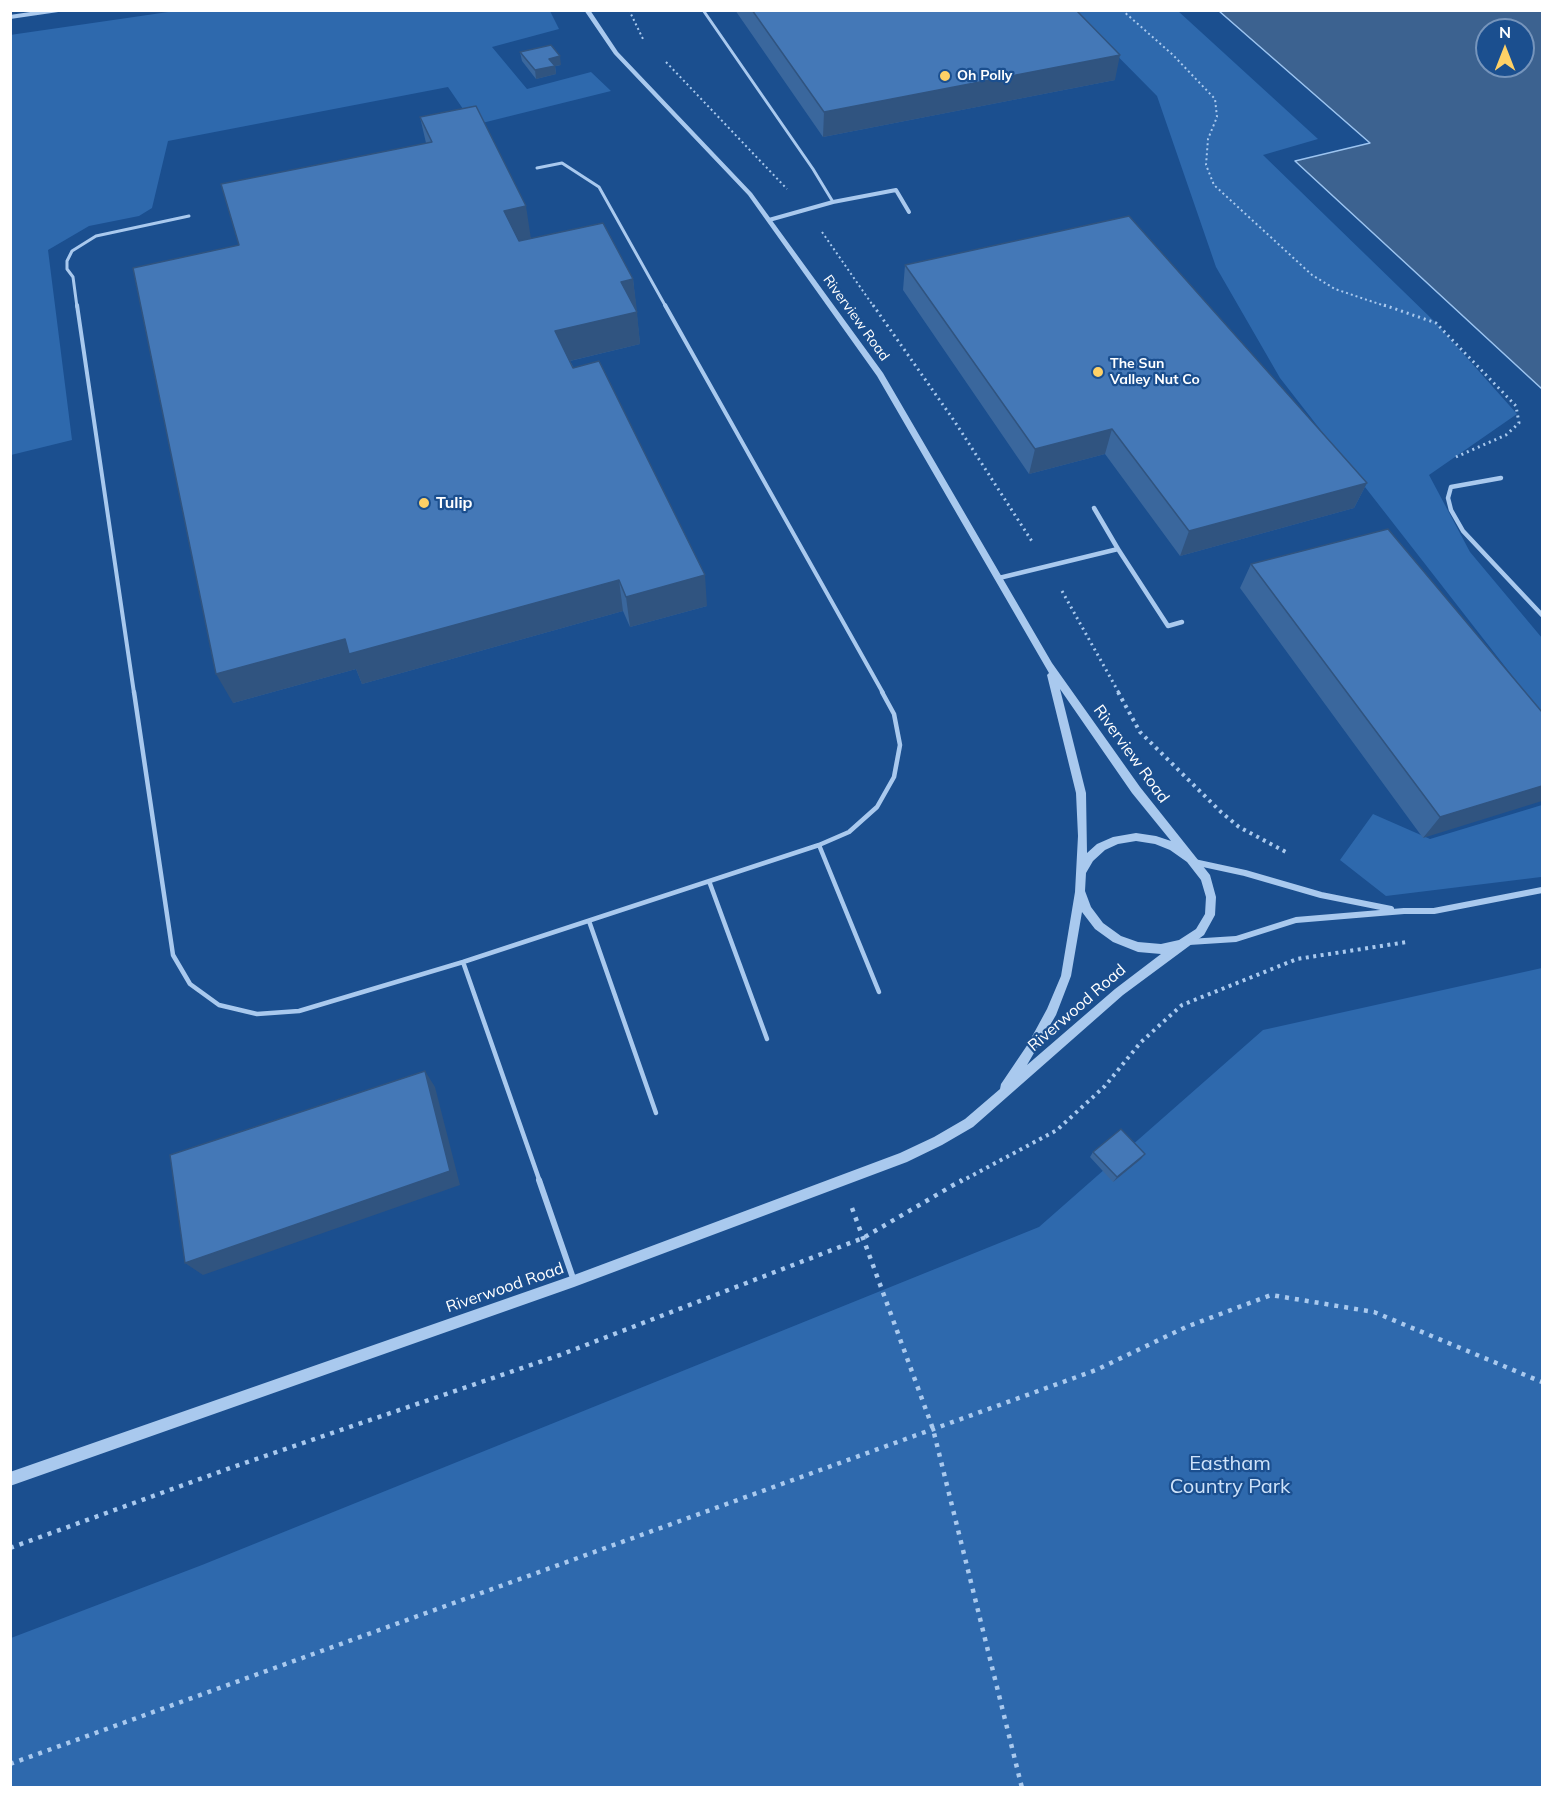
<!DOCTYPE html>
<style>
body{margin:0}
#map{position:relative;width:1553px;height:1798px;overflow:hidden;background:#1b4f8f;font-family:Mulish,sans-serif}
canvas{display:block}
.frame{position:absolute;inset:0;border:12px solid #fff;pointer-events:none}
.north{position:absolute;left:1475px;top:18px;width:60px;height:60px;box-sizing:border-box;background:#1b4f8f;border:2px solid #7695bc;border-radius:50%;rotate:0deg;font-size:16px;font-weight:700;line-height:24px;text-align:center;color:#fff}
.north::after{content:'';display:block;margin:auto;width:21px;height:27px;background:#ffd166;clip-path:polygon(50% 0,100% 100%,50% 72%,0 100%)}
</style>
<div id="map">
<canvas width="1553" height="1798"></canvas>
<div class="frame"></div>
<div class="north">N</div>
</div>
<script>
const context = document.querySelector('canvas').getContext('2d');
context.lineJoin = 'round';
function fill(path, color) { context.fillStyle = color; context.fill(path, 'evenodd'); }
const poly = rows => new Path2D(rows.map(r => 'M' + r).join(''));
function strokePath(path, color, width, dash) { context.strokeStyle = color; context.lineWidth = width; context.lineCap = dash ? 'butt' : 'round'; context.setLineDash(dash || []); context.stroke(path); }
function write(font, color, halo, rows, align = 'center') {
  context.font = font + ' Mulish,sans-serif'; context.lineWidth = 4.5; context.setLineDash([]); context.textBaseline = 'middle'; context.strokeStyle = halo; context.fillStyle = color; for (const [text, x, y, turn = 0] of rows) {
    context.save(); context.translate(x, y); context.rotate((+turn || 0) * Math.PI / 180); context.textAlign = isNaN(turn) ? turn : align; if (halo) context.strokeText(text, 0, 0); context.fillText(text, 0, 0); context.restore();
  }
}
fill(poly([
 [182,10,550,11,559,29,492,47,527,89,591,72,611,91,474,125,448,87,168,141,152,208,139,216,89,226,48,250,72,440,11,455,10,35],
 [1073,11,1178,11,1318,139,1263,155,1436,323,1517,414,1429,475,1470,552,1542,638,1542,714,1280,378,1216,267,1157,96],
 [1542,805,1541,877,1386,896,1340,860,1373,814,1430,839],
 [1542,968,1542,1787,11,1788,11,1638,202,1565,1039,1227,1263,1030]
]), '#2e69ad');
const water = poly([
 [1219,11,1542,11,1542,389,1295,161,1370,143,1219,11],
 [1487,30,1523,30,1523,66,1487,66,1487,30]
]);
fill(water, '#3c6290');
strokePath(water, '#9cc4f0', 1.5);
strokePath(poly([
 [629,10,643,39],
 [1122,10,1173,55,1215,99,1217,117,1208,139,1206,165,1214,185,1312,275,1335,289,1388,307],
 [666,62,787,189],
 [822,232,874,307]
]), '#a9c9ee', 2, [2, 3]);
strokePath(poly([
 [873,305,955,422,1033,543],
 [1384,305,1436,323,1516,406,1519,423,1506,435,1456,457],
 [1062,591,1119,693]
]), '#a9c9ee', 3, [2, 4]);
strokePath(poly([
 [1118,692,1140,732,1221,812,1239,827,1286,852,1285,855],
 [960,1182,1057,1130,1105,1086,1141,1042,1182,1005,1297,959,1407,942]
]), '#a9c9ee', 4, [3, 4.5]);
strokePath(poly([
 [852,1208,933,1429,1022,1788],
 [10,1548,233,1467,560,1355,863,1238,962,1180],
 [10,1764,1096,1370,1186,1327,1271,1295,1374,1312,1542,1382]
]), '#a9c9ee', 4.5, [4, 6]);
strokePath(poly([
 [703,10,813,169,833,202],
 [537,168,562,163,599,187,666,307],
 [77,307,73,277,67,269,67,261,72,251,96,236,189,216]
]), '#a9c9ee', 3);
strokePath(poly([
 [77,305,134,693],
 [665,305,883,693]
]), '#a9c9ee', 4);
strokePath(poly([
 [134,692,173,955,190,984,219,1005,257,1014,299,1011,463,962],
 [819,845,879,992],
 [709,881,767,1039],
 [589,921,656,1113],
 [540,1182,463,962,819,845,849,832,877,807,894,777,900,745,894,714,882,692]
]), '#a9c9ee', 4.5);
strokePath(poly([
 [539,1180,574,1281]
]), '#a9c9ee', 6);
strokePath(poly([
 [10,17,58,10],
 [769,220,833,202,896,190,909,212]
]), '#a9c9ee', 4);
strokePath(poly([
 [1501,478,1451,487,1448,498,1451,510,1463,531,1542,615],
 [1118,549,1168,626,1182,622],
 [999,578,1118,549,1094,508]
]), '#a9c9ee', 4.5);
strokePath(poly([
 [1194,862,1245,873,1321,895,1391,909],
 [1189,942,1236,939,1296,920,1404,911,1434,911,1542,890]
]), '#a9c9ee', 6);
fill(poly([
 [584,10,590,10,618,52,752,193,883,373,1052,663,1140,787,1210,875,1216,897,1215,915,1204,935,1123,995,973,1127,942,1145,907,1162,574,1287,10,1486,10,1472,574,1275,900,1153,934,1137,965,1119,1000,1089,1001,1084,1028,1044,1047,1009,1061,976,1075,892,1078,836,1076,793,1047,675,1049,673,877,376,748,195,614,54,584,10],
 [1060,689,1132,793,1171,841,1156,836,1136,833,1113,837,1097,844,1087,853,1086,793,1060,689],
 [1136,841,1155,844,1170,850,1187,862,1201,880,1206,897,1205,914,1196,929,1179,940,1161,944,1138,942,1121,936,1103,923,1091,907,1085,891,1086,873,1093,861,1105,850,1118,844,1136,841],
 [1082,912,1095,929,1113,942,1138,952,1161,954,1115,989,1027,1065,1056,1015,1071,976,1082,912]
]), '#a9c9ee');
fill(poly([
 [735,10,1076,10,1115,80,823,137],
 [520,52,561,65,555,66,556,74,536,79,522,61],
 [420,117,531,238,633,279,640,344,570,361,707,606,630,627,623,611,362,684,356,669,233,703,239,245,426,143],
 [905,265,1367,483,1354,508,1180,556,1105,454,1029,474,903,290],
 [1251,564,1542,712,1423,838,1240,588],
 [1093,1152,1141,1159,1113,1182,1090,1157]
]), '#3a679d');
fill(poly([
 [1120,55,1115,80,823,137,824,112],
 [560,56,561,65,555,66,556,74,536,79,535,70,549,59],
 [526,206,531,239,510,243,504,211],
 [633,279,637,311,621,282],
 [637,312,640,344,561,363,555,331],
 [1112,429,1105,454,1029,474,1035,449],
 [1367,483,1354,508,1180,556,1189,531],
 [705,575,707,606,630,627,626,597],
 [619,580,623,611,362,684,356,669,233,703,216,674,345,639],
 [1542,786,1542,801,1423,838,1440,817],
 [425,1071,435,1087,460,1185,203,1275,185,1263],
 [1145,1154,1141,1159,1113,1182,1117,1177]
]), '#305480');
const building = poly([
 [752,10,1076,10,1120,55,824,112,752,10],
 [551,45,560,56,549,59,555,66,535,70,520,52,551,45],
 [476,106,526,206,504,211,519,241,603,223,633,279,621,282,637,312,555,331,573,368,599,361,705,575,626,597,619,580,349,654,345,639,216,674,133,268,239,245,221,184,432,142,420,117,476,106],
 [1129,216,1367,483,1189,531,1112,429,1035,449,905,265,1129,216],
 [1388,529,1542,712,1542,786,1440,817,1251,564,1388,529],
 [425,1071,450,1171,185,1263,170,1155,425,1071],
 [1121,1129,1145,1154,1117,1177,1093,1152,1121,1129]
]);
fill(building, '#4478b7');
strokePath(building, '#305480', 1.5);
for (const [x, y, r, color] of [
 [945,76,6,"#ffd166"],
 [1098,372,6,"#ffd166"],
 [424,503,6,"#ffd166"]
]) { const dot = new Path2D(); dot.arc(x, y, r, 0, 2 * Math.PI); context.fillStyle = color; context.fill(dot); strokePath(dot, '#1b4f8f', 2); }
write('bold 14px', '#fff', '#1b4f8f', [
 ["Oh Polly",957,76],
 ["The Sun",1110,364],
 ["Valley Nut Co",1110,380]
], 'left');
write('14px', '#fff', '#1b4f8f', [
 ["Riverview Road",856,318,54]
]);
write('bold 16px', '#fff', '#1b4f8f', [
 ["Tulip",436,503]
], 'left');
write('16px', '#fff', '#1b4f8f', [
 ["Riverview Road",1131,754,54],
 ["Riverwood Road",1077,1008,-41],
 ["Riverwood Road",505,1288,-19]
]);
write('20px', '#cfe3fa', '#1b4f8f', [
 ["Eastham",1230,1464],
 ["Country Park",1230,1487]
]);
</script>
